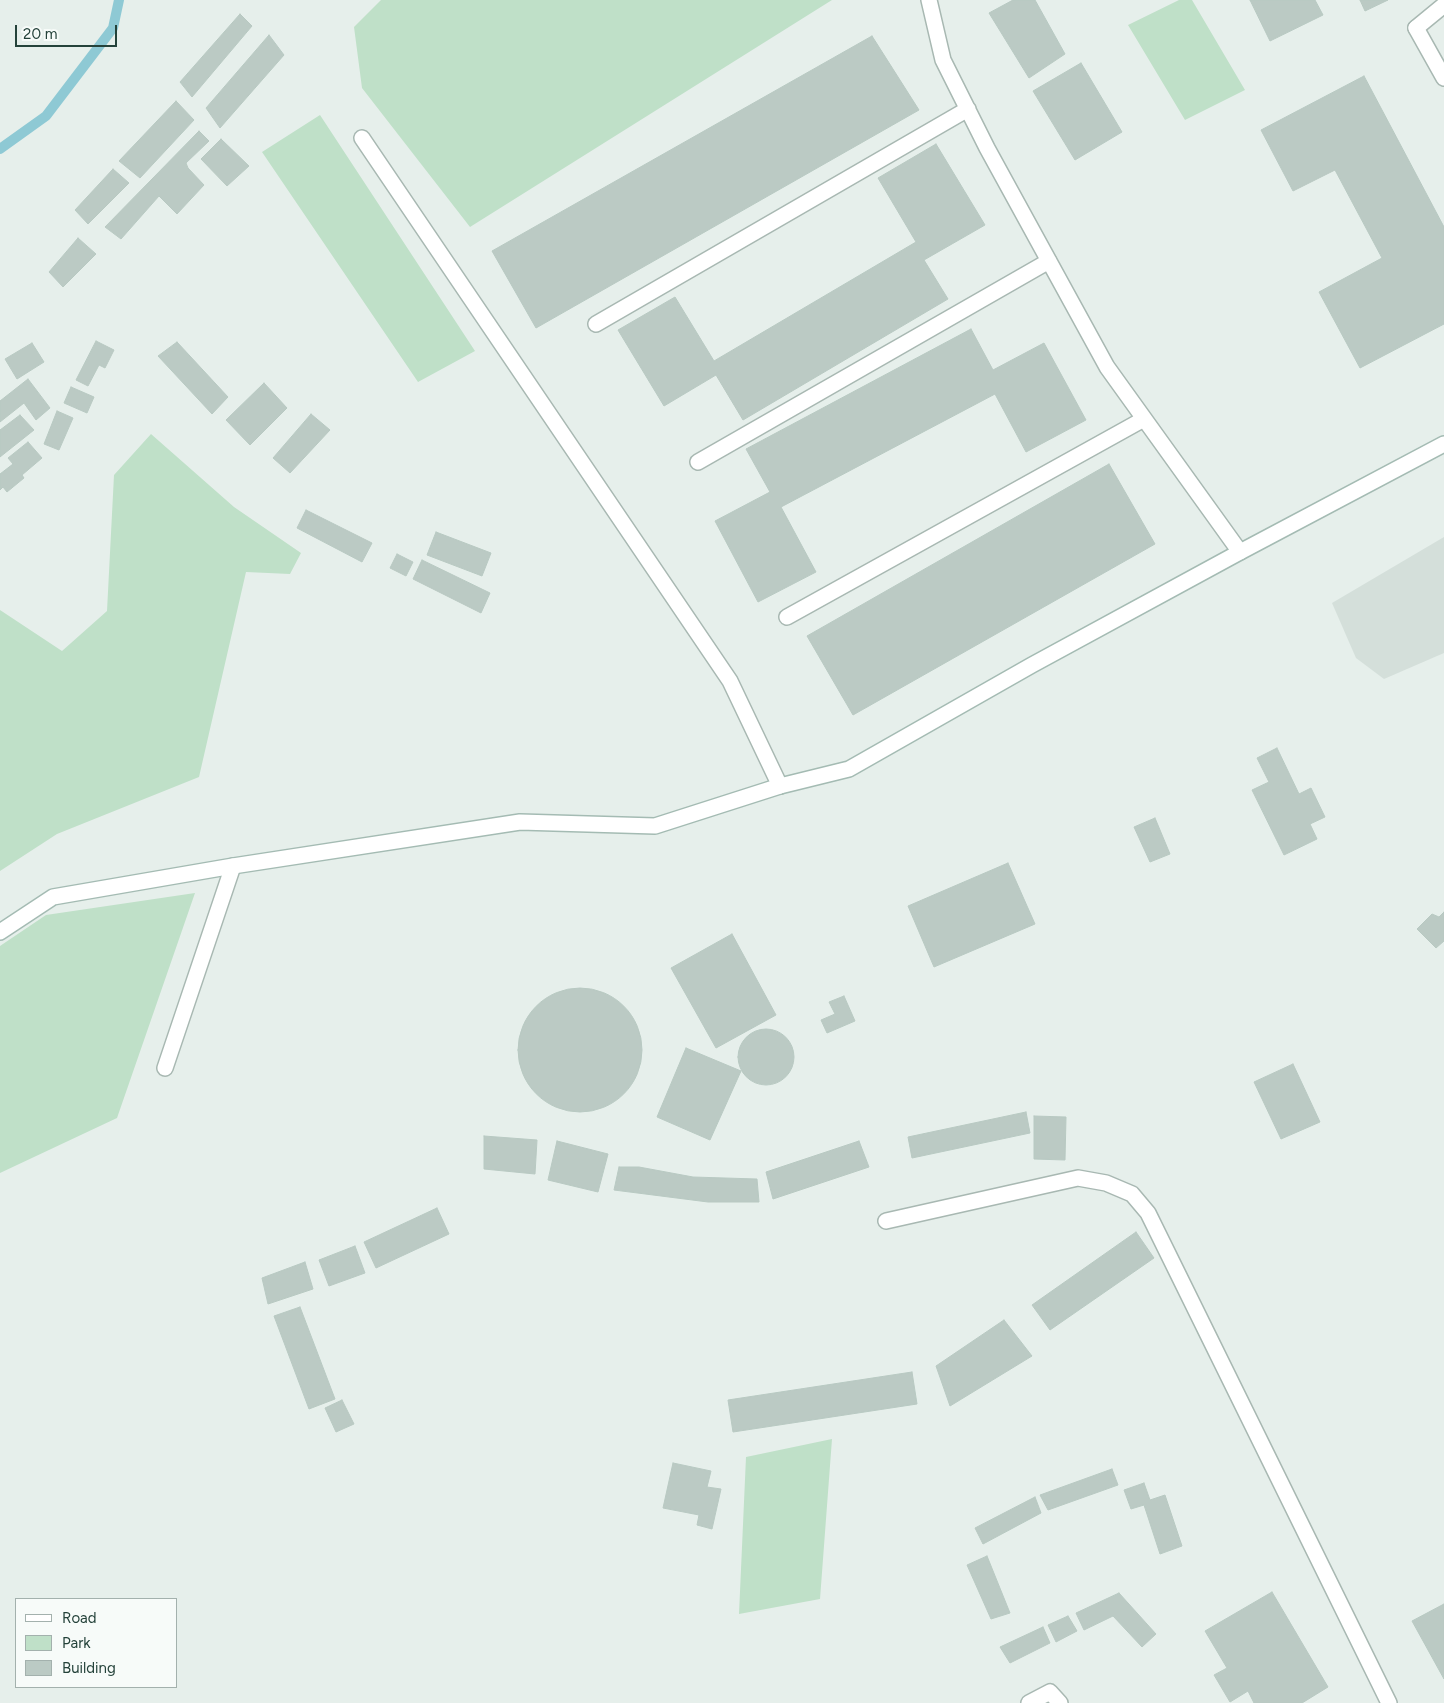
<!DOCTYPE html>
<style>
body{margin:0}
#map{position:relative;width:1444px;height:1703px;overflow:hidden;background:#e6efeb;font-family:Figtree,sans-serif}
canvas{display:block}
.legend{position:absolute;left:15px;top:1598px;width:162px;height:90px;box-sizing:border-box;background:#f7fbf9;border:1px solid #a3b1ad;margin:0;padding:6px 9px;list-style:none;font-size:15px;color:#24423a}
.legend li{display:flex;align-items:center;gap:10px;height:25px}
.legend b{width:25px;border:1px solid #a3b1ad}
.scale{position:absolute;left:15px;top:25px;width:102px;height:22px;box-sizing:border-box;border:2px solid #24423a;border-top:0;padding-left:6px;font-size:15px;line-height:18px;white-space:nowrap;color:#24423a;-webkit-text-stroke:4px #f7fbf9;paint-order:stroke}
</style>
<div id="map">
<canvas width="1444" height="1703"></canvas>
<ul class="legend">
<li><b style="height:6px;background:#fff"></b>Road</li>
<li><b style="height:14px;background:#bfe0c8"></b>Park</li>
<li><b style="height:14px;background:#bbcac4"></b>Building</li>
</ul>
<div class="scale">20 m</div>
</div>
<script>
const context = document.querySelector('canvas').getContext('2d');
context.lineJoin = 'round';
function fill(path, color) { context.fillStyle = color; context.fill(path, 'evenodd'); }
const poly = rows => new Path2D(rows.map(r => 'M' + r).join(''));
function strokePath(path, color, width, dash) { context.strokeStyle = color; context.lineWidth = width; context.lineCap = dash ? 'butt' : 'round'; context.setLineDash(dash || []); context.stroke(path); }
fill(poly([
 [1444,537,1444,653,1384,679,1356,658,1332,603]
]), '#d4dfda');
fill(poly([
 [381,0,832,0,470,227,362,88,354,27],
 [1179,0,1192,0,1245,90,1185,120,1128,25],
 [320,115,475,351,418,382,262,152],
 [151,434,234,507,301,553,290,574,246,572,199,777,57,834,0,871,0,610,62,651,107,611,114,475],
 [195,893,117,1118,0,1173,0,946,46,915],
 [832,1439,820,1599,739,1614,746,1457]
]), '#bfe0c8');
strokePath(poly([
 [0,149,46,116,113,28,119,0]
]), '#8ec9d4', 10);
const building = poly([
 [1013,0,1035,0,1065,54,1029,78,989,13,1013,0],
 [1250,0,1315,0,1323,15,1270,41,1250,0],
 [1360,0,1388,0,1365,11,1360,0],
 [240,14,252,26,192,97,180,82,240,14],
 [269,35,284,55,220,128,206,108,269,35],
 [872,36,919,110,536,328,492,251,872,36],
 [1081,63,1122,132,1075,160,1033,91,1081,63],
 [1364,76,1444,227,1444,324,1360,368,1319,292,1382,258,1335,170,1293,191,1261,130,1364,76],
 [176,101,194,120,140,178,119,161,176,101],
 [199,131,209,141,186,163,188,168,204,185,177,214,159,196,121,239,105,227,199,131],
 [221,139,249,166,227,186,201,159,221,139],
 [936,144,985,225,924,260,948,299,743,420,716,375,664,406,618,330,675,297,714,361,916,242,878,178,936,144],
 [113,169,129,183,88,224,75,210,113,169],
 [78,238,96,254,63,287,49,272,78,238],
 [971,329,993,370,1044,343,1086,420,1026,452,995,394,781,507,816,572,758,602,715,521,770,492,746,449,971,329],
 [96,341,114,350,105,368,99,365,88,386,76,380,96,341],
 [177,342,228,397,212,414,158,356,177,342],
 [32,343,44,362,17,379,5,359,32,343],
 [28,379,50,408,36,420,24,403,0,422,0,401,28,379],
 [264,383,287,408,250,445,226,420,264,383],
 [71,387,94,397,87,413,64,403,71,387],
 [57,411,73,418,59,450,44,444,57,411],
 [311,414,330,430,290,473,273,458,311,414],
 [20,415,34,430,0,457,0,430,20,415],
 [28,442,42,458,22,475,24,478,7,492,3,487,0,490,0,474,13,464,8,458,28,442],
 [1109,464,1155,544,853,715,807,636,1109,464],
 [306,510,372,543,362,562,297,528,306,510],
 [436,532,491,553,482,576,427,555,436,532],
 [397,554,413,562,406,576,390,568,397,554],
 [422,560,490,593,481,613,413,579,422,560],
 [1277,748,1299,794,1311,788,1325,817,1310,824,1317,839,1284,855,1252,790,1269,782,1257,758,1277,748],
 [1155,818,1170,854,1150,862,1134,827,1155,818],
 [1008,863,1035,924,934,967,908,906,1008,863],
 [1444,912,1444,941,1436,948,1417,929,1432,914,1439,917,1444,912],
 [732,934,776,1015,716,1048,671,968,732,934],
 '518 1050a62 62 0 1 1 124 0a62 62 0 1 1-124 0Z',
 [844,996,855,1021,827,1033,821,1020,835,1014,829,1002,844,996],
 '738 1057a28 28 0 1 1 56 0a28 28 0 1 1-56 0Z',
 [686,1048,741,1071,710,1140,657,1117,686,1048],
 [1293,1064,1320,1122,1281,1139,1254,1082,1293,1064],
 [1026,1112,1030,1133,912,1158,908,1137,1026,1112],
 [1034,1116,1066,1117,1065,1160,1034,1159,1034,1116],
 [484,1136,537,1140,535,1174,484,1169,484,1136],
 [557,1141,608,1154,598,1192,548,1180,557,1141],
 [859,1141,869,1167,773,1199,766,1172,859,1141],
 [619,1167,639,1167,693,1177,757,1179,759,1202,708,1202,614,1190,619,1167],
 [437,1208,449,1234,376,1268,364,1242,437,1208],
 [1136,1232,1154,1258,1050,1330,1032,1305,1136,1232],
 [355,1246,365,1273,329,1286,319,1260,355,1246],
 [305,1262,313,1289,268,1304,262,1278,305,1262],
 [300,1307,335,1399,309,1409,274,1316,300,1307],
 [1004,1320,1032,1356,950,1406,936,1366,1004,1320],
 [912,1372,917,1404,733,1432,728,1400,912,1372],
 [342,1400,354,1424,336,1432,325,1408,342,1400],
 [673,1463,711,1471,707,1487,721,1489,712,1529,697,1525,699,1515,663,1508,673,1463],
 [1112,1469,1118,1485,1048,1510,1040,1495,1112,1469],
 [1144,1483,1150,1500,1165,1495,1182,1546,1160,1554,1144,1505,1131,1509,1124,1490,1144,1483],
 [1035,1497,1041,1513,983,1544,975,1528,1035,1497],
 [987,1556,1010,1613,991,1619,967,1565,987,1556],
 [1272,1592,1328,1687,1302,1703,1254,1703,1248,1691,1230,1702,1214,1675,1227,1668,1205,1631,1272,1592],
 [1119,1593,1156,1634,1142,1647,1113,1616,1084,1630,1076,1613,1119,1593],
 [1444,1604,1444,1679,1412,1621,1444,1604],
 [1068,1616,1077,1631,1056,1642,1048,1625,1068,1616],
 [1043,1627,1050,1643,1010,1663,1000,1647,1043,1627]
]);
fill(building, '#bbcac4');
strokePath(building, '#b8c9c2', 1);
const lane = poly([
 [1416,28,1444,5],
 [886,1221,1078,1178,1106,1183,1132,1194,1148,1213,1389,1703],
 [1029,1703,1050,1692,1060,1703]
]);
const street = poly([
 [929,0,943,60,987,148,1107,367,1240,552],
 [1416,28,1444,78],
 [362,138,730,681,780,786],
 [596,324,968,109],
 [698,462,1049,261],
 [787,617,1144,419],
 [165,1068,233,866]
]);
const secondary = poly([
 [0,932,53,897,233,866,520,822,655,826,780,786,849,769,1032,665,1240,552,1444,444]
]);
strokePath(lane, '#a8b8b2', 18);
strokePath(street, '#a8b8b2', 18);
strokePath(secondary, '#a4bbb3', 18);
strokePath(lane, '#fff', 15);
strokePath(street, '#fff', 15);
strokePath(secondary, '#fff', 15);
</script>
